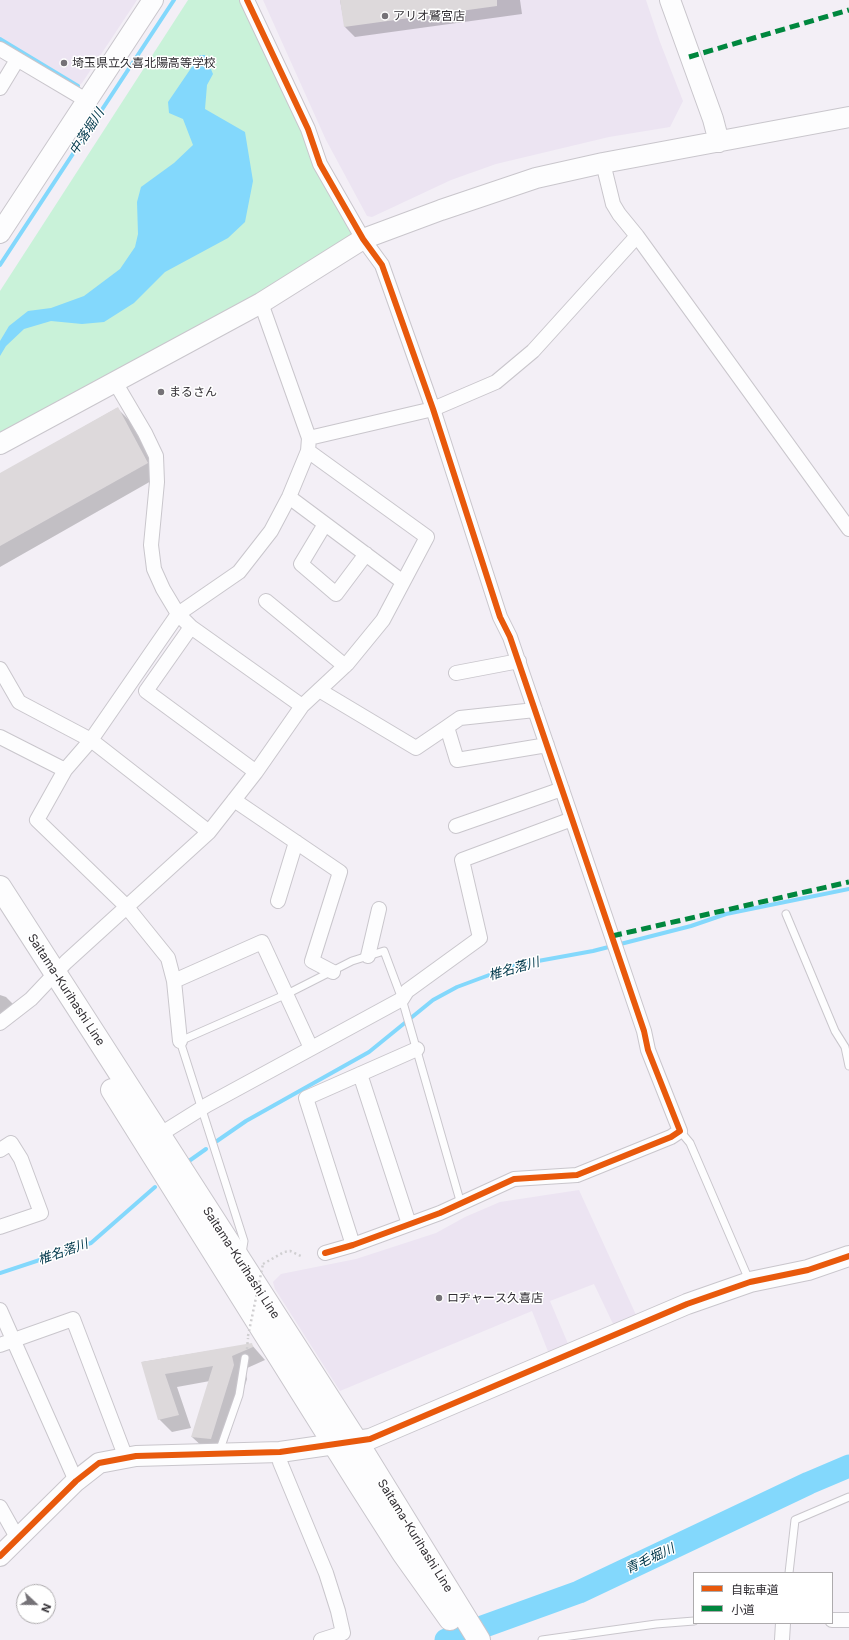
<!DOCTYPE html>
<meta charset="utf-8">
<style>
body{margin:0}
#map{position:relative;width:849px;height:1640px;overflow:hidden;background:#f3eff6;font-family:Inter,"Noto Sans JP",sans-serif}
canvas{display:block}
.legend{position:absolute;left:693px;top:1572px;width:140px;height:52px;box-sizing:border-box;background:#fff;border:1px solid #adabad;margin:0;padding:5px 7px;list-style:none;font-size:12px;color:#312e33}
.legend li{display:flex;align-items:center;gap:8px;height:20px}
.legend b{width:20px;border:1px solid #adabad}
.north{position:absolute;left:16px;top:1584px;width:40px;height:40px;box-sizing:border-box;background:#fff;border:1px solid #adabad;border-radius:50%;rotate:112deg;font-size:11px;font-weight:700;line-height:16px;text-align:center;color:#312e33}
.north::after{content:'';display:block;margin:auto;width:14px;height:18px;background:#757277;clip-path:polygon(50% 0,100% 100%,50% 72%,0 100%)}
</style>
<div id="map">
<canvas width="849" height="1640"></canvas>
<ul class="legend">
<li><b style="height:5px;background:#e8590c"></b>自転車道</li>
<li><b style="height:5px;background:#00873e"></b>小道</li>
</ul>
<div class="north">N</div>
</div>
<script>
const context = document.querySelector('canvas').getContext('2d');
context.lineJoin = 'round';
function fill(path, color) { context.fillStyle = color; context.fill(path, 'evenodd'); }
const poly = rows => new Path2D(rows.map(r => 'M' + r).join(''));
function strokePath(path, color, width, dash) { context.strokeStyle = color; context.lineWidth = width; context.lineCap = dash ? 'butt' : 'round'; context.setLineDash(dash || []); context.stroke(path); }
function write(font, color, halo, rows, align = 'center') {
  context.font = font + ' Inter,"Noto Sans JP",sans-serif'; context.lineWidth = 3; context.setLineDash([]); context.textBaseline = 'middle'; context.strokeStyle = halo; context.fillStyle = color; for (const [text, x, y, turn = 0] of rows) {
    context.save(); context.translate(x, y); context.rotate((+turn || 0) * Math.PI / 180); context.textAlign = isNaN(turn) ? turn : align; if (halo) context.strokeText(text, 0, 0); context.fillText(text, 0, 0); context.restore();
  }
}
fill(poly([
 [0,0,137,0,82,83,76,88,0,43],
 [263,0,646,0,660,42,683,101,670,127,609,137,496,164,451,180,372,217,367,216,326,140],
 [579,1190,637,1317,614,1326,594,1284,550,1301,569,1346,549,1354,532,1311,340,1391,275,1289,273,1282,281,1274,356,1259,436,1233,465,1217,500,1202]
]), '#ece4f2');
fill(poly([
 [188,0,247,0,363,239,0,444,0,291]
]), '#c9f2d9');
fill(poly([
 [200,55,205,55,213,74,207,85,205,109,245,132,253,181,245,222,228,238,165,272,134,303,104,322,82,324,51,321,24,329,6,346,0,356,0,341,9,326,28,311,51,308,84,296,120,269,135,247,138,234,137,202,141,187,174,163,193,145,183,119,169,113,168,102]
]), '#83d8fc');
fill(poly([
 [340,0,520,0,522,14,355,37,345,27],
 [117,408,130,421,160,476,0,567,0,474],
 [0,995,6,997,18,1009,0,1020],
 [251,1344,265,1360,245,1369,247,1379,224,1452,205,1449,192,1437,210,1381,177,1387,191,1428,172,1432,159,1419,142,1362]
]), '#0003');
strokePath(poly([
 [0,39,78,86],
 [0,265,174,0],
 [217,1141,246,1121,369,1052,433,1000,457,987,516,965,593,951,691,926,726,914,849,889],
 [189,1161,206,1149],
 [0,1273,91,1243,155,1187]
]), '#83d8fc', 4);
strokePath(poly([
 [446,1640,579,1592,809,1483,849,1466]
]), '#83d8fc', 23);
fill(poly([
 [340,0,497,0,497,6,344,27],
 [118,407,148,463,0,546,0,473],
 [252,1343,253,1347,232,1356,234,1365,211,1439,191,1437,213,1366,165,1374,179,1415,158,1420,141,1362]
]), '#ddd9db');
const lane = poly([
 [786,914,835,1031,845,1047,849,1066],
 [680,1131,690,1143,749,1280],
 [242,1253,244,1241,180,1041,287,994,352,961,384,951,402,999,461,1204],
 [219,1452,239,1395,245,1358],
 [789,1573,795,1520,849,1497],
 [542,1640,656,1624,694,1621]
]);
const street = poly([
 [247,0,308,129,320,164,363,239,382,265,433,409,500,617,510,637,571,816,644,1031,648,1050,680,1131,671,1137,577,1175,514,1179,440,1213,353,1245,325,1253],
 [0,49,86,100],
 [0,88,17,60],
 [603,163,613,204,619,214,637,236,849,529],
 [115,382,145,433,156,456,157,482,151,545,154,569,163,589,178,614,191,627,302,706],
 [309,438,433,409,496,382,533,351,637,236],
 [289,497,403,582],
 [325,524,301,564,336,594,366,554],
 [266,601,345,666],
 [191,627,146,691,256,772],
 [0,669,19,702,91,740,209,832],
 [456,673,519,661],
 [319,690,416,748,447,727,457,760,547,745],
 [447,727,460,718,535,710],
 [0,737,65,770],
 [234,800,340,872,312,961,333,972],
 [456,826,562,789],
 [278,901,296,842],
 [368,956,379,909],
 [174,981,168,958,126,906,37,820,65,770,91,740,178,614,239,572,271,531,289,497,308,451,309,438,261,303],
 [0,1023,31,999,66,962,209,832,256,772,302,706,347,664,383,620,427,537,308,451],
 [180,1041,174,981,262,942,311,1048],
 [360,1074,409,1224],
 [159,1135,207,1105,402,999,407,991,480,938,462,860,572,819],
 [0,1150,11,1143,21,1159,41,1213,0,1227],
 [353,1245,306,1098,417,1049],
 [0,1310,76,1481],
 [0,1345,73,1319,126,1458],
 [280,1452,280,1462,326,1573,338,1611,343,1633,321,1640],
 [0,1507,18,1539],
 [832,1620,849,1620],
 [782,1640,783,1623]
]);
const secondary = poly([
 [670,0,713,119,719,142],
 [0,233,153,0],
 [0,444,261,303,363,239,441,210,536,178,603,163,849,117],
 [0,1556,76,1481,99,1463,136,1456,280,1452,370,1439,687,1304,750,1282,808,1270,849,1256]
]);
const primary = poly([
 [0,887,357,1442,479,1640],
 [112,1090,357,1481,403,1553,450,1619]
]);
strokePath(lane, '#c9c6cc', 9);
strokePath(street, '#c9c6cc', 16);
strokePath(secondary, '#c9c6cc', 22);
strokePath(primary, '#c9c6cc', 24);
strokePath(poly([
 [263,1264,284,1252,290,1251,301,1256],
 [247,1349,248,1338]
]), '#d0cfd1', 2.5, [2, 3]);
strokePath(lane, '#fdfdfe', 7);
strokePath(street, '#fdfdfe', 14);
strokePath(secondary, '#fdfdfe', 20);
strokePath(primary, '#fdfdfe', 22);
strokePath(poly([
 [248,1336,263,1264]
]), '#d0cfd1', 2.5, [2, 3]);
strokePath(poly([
 [689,57,849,10],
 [612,936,849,882]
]), '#00873e', 5, [10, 5]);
strokePath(poly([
 [247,0,308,129,320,164,363,239,382,265,433,409,500,617,510,637,571,816,644,1031,648,1050,680,1131,671,1137,577,1175,514,1179,440,1213,353,1245,325,1253],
 [0,1556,76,1481,99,1463,136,1456,280,1452,370,1439,687,1304,750,1282,808,1270,849,1256]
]), '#e8590c', 6);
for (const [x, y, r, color] of [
 [385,16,4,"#757277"],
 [64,63,4,"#757277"],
 [161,392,4,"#757277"],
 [439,1298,4,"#757277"]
]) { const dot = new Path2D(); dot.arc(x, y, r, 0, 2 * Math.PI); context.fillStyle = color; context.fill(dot); strokePath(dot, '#fff', 1.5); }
write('12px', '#312e33', '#fff', [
 ["アリオ鷲宮店",393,16],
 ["埼玉県立久喜北陽高等学校",72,63],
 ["まるさん",169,392],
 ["ロヂャース久喜店",447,1298]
], 'left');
write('12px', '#312e33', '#fff', [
 ["Saitama-Kurihashi Line",66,990,57],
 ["Saitama-Kurihashi Line",241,1263,57],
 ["Saitama-Kurihashi Line",415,1536,58]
]);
write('italic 13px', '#00384b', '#fff', [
 ["中落堀川",87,132,-57],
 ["椎名落川",514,969,-16],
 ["椎名落川",63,1252,-19],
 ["青毛堀川",650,1559,-25]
]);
</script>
